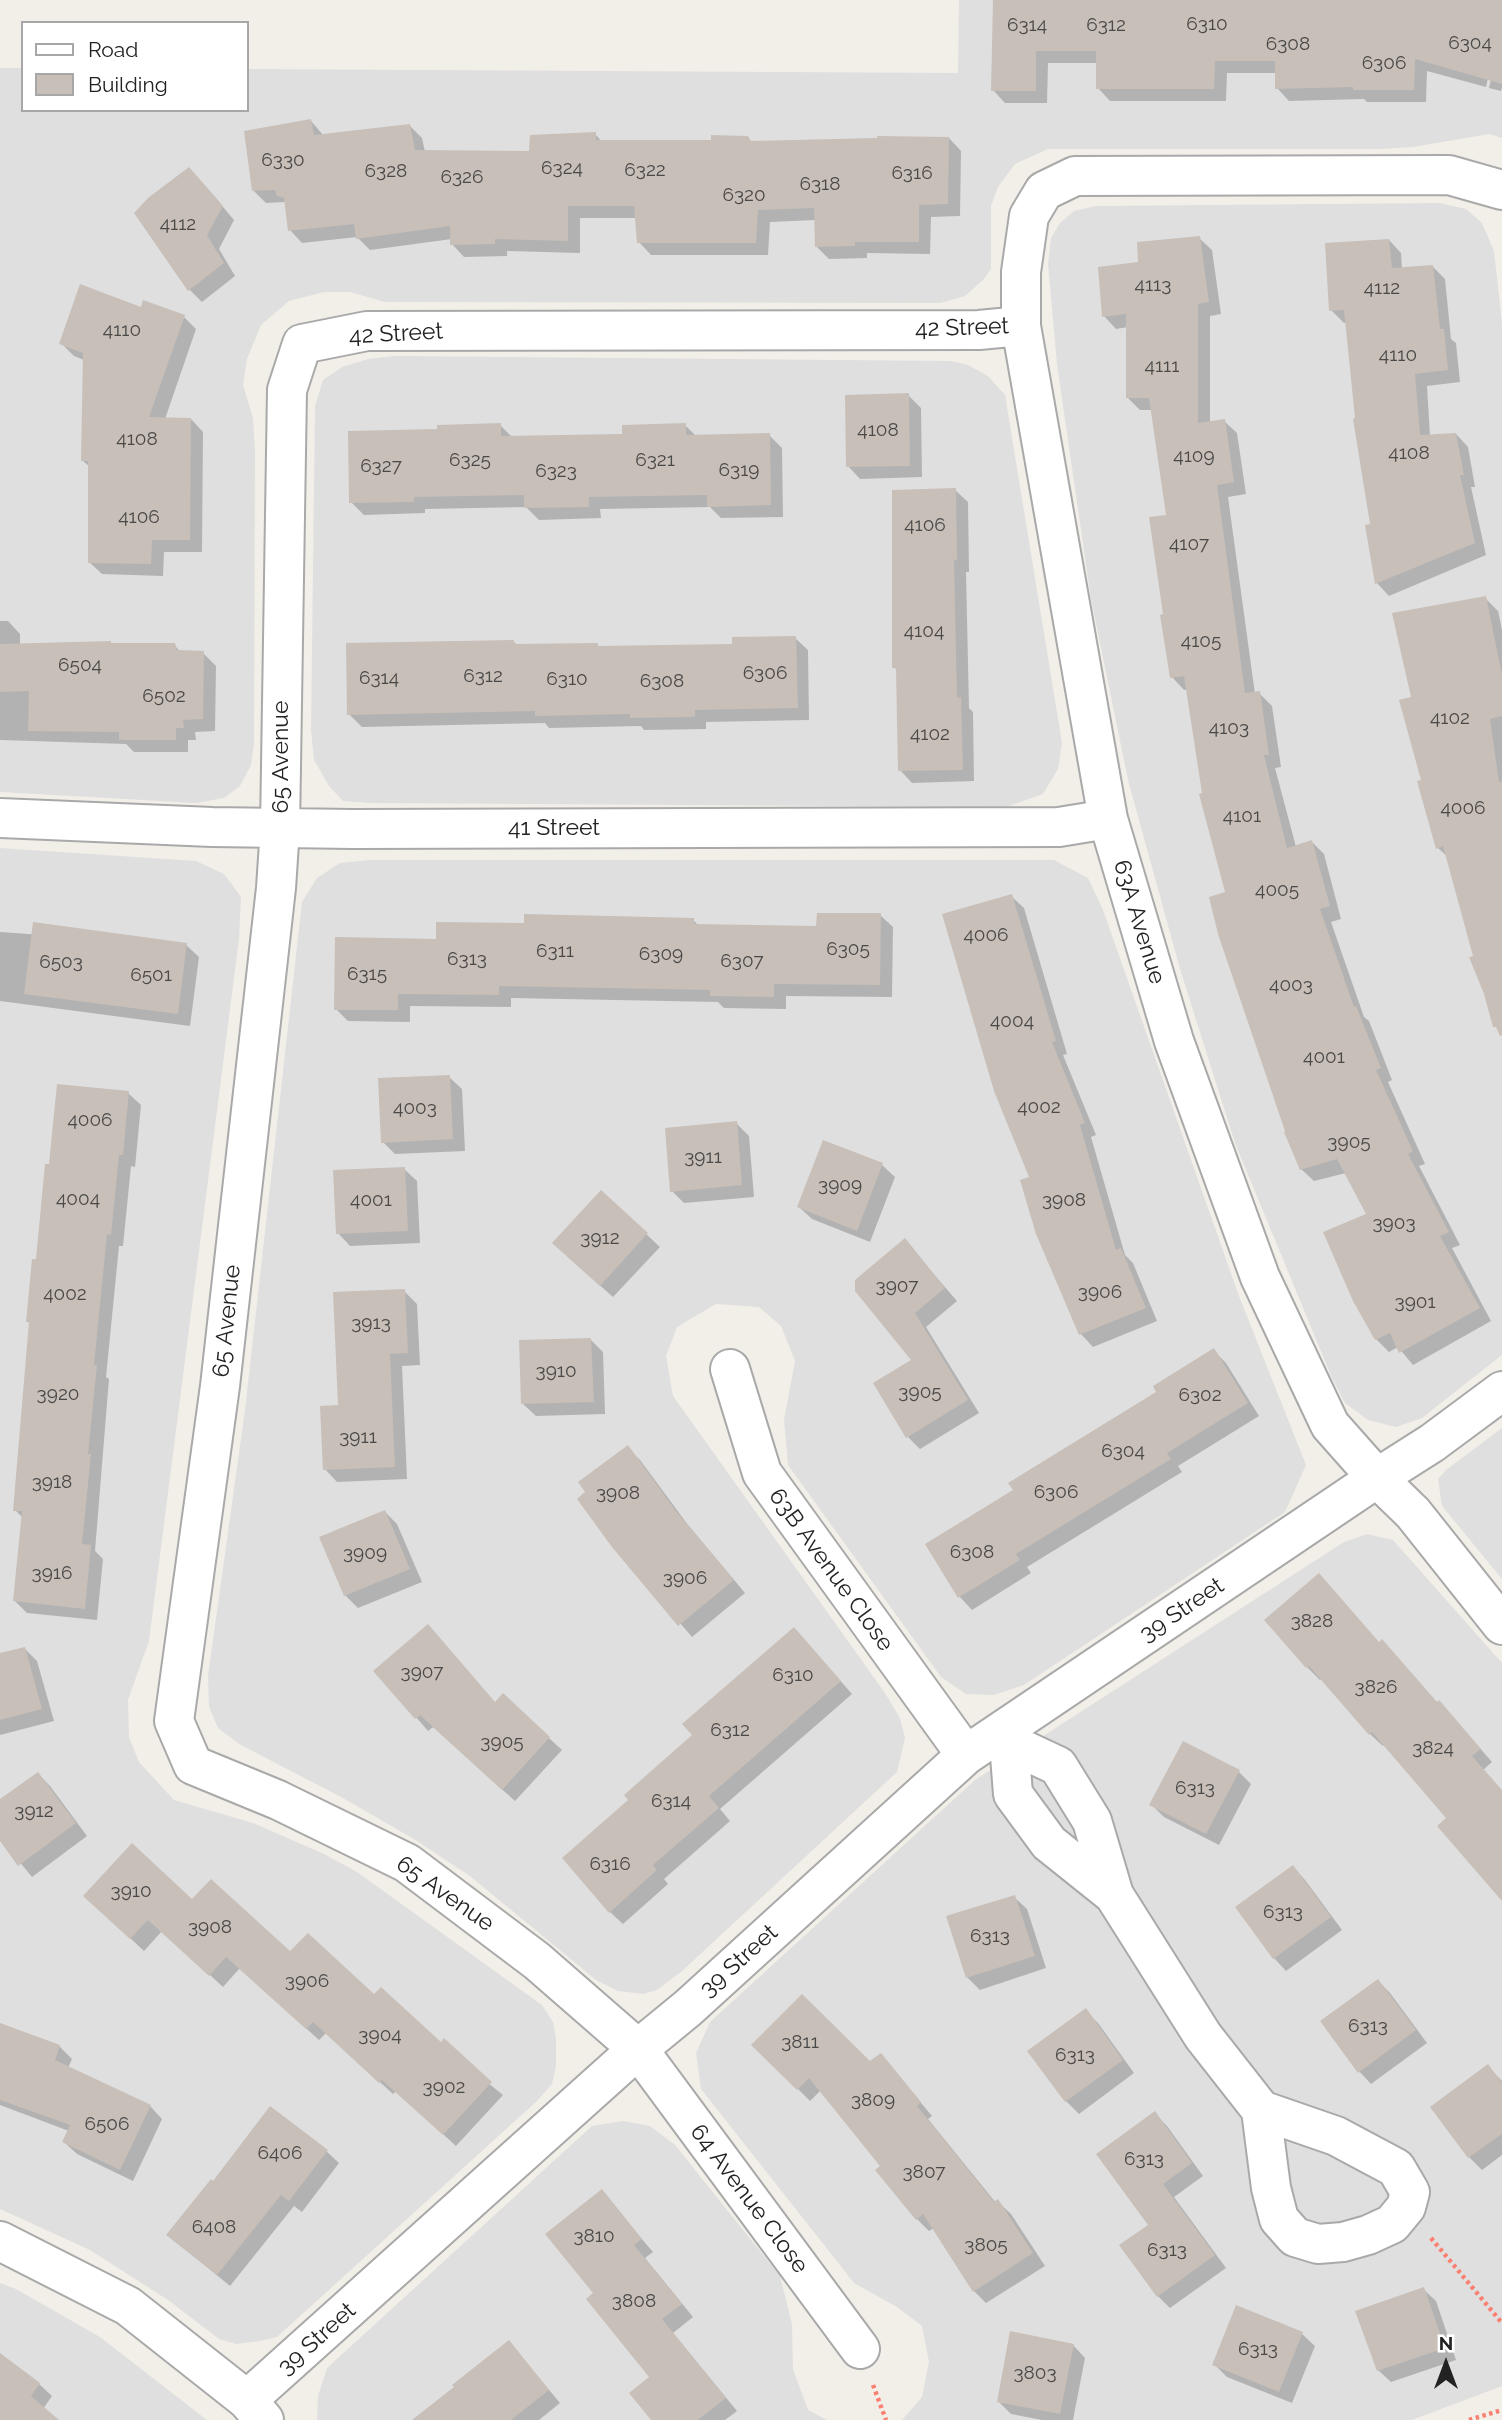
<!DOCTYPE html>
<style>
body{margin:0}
#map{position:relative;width:1502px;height:2420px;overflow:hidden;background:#f2efe9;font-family:Raleway,sans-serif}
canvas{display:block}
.legend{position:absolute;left:21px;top:21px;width:228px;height:91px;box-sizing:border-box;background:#fff;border:2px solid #a7a7a7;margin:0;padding:9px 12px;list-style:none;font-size:21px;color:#222}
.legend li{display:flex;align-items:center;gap:14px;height:35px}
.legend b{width:35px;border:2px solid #a7a7a7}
.north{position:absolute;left:1411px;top:2329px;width:70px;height:70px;-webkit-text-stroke:5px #fff;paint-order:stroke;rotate:0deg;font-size:19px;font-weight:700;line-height:28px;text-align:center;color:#222}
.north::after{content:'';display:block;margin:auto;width:24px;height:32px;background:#222;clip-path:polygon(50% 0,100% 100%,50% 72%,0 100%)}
</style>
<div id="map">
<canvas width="1502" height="2420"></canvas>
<ul class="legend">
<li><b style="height:9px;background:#fff"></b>Road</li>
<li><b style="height:19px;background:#c7bfb8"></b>Building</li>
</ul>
<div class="north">N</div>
</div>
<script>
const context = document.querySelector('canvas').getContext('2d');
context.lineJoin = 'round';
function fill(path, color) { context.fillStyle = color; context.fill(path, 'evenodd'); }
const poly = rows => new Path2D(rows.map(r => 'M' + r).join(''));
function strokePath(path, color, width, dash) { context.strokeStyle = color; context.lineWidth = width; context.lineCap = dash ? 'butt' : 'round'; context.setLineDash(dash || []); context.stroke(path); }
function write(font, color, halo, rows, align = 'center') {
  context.font = font + ' Raleway,sans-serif'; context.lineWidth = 6; context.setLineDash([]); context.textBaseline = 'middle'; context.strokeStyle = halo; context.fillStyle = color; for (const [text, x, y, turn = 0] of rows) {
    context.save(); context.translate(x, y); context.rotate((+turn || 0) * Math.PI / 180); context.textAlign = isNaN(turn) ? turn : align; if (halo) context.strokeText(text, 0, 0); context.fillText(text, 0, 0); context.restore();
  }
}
fill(poly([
 [959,0,1502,0,1502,138,1489,134,1413,147,1381,149,1048,149,1015,164,998,187,991,206,991,269,983,280,965,296,940,303,385,302,350,292,324,292,289,301,261,325,247,359,243,385,253,418,255,451,254,743,251,765,240,786,224,798,196,803,0,792,0,68,23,68,23,110,247,110,247,69,958,73],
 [1440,203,1466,209,1482,223,1494,251,1502,323,1502,1355,1422,1418,1396,1427,1368,1420,1345,1403,1332,1378,1235,1143,1180,969,1128,780,1091,599,1057,364,1048,264,1051,238,1060,223,1074,211,1096,206],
 [395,356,951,361,968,365,988,376,1005,395,1062,743,1058,769,1043,794,1006,807,371,803,343,801,329,786,314,760,311,730,315,406,323,380,342,367,368,359],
 [0,848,196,861,224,874,241,897,239,939,149,1641,128,1700,129,1737,139,1762,174,1800,253,1823,324,1854,357,1872,542,2005,553,2022,556,2039,556,2066,552,2084,537,2101,277,2337,260,2341,236,2344,219,2339,168,2300,90,2250,0,2209],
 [370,860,1054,860,1088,878,1103,910,1239,1296,1306,1465,1285,1512,1024,1685,994,1695,966,1694,941,1677,788,1465,784,1420,795,1361,781,1326,759,1307,716,1304,677,1327,666,1356,673,1396,885,1693,900,1718,905,1738,897,1772,681,1972,657,1990,643,1994,618,1991,596,1980,470,1876,414,1839,341,1797,239,1744,218,1728,209,1707,208,1676,245,1410,302,902,317,878,340,863],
 [1502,1428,1502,1579,1442,1506,1438,1479,1446,1470],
 [1367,1534,1393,1540,1502,1663,1502,2386,1412,2420,902,2420,922,2397,929,2362,922,2326,897,2307,854,2283,701,2089,696,2053,710,2022,975,1780,1344,1542],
 [623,2121,650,2126,675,2145,780,2276,792,2324,793,2369,808,2410,827,2420,317,2420,318,2396,327,2368,592,2126],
 [0,2283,16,2289,100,2337,207,2420,0,2420]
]), '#e0dfdf');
fill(poly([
 [995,0,1502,0,1502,15,1486,87,1427,71,1426,102,1367,102,1364,99,1289,101,1277,88,1277,73,1227,73,1226,101,1110,101,1098,88,1098,63,1048,63,1047,103,1005,103,993,90],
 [1502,31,1502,88,1501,91,1489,88],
 [311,121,324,136,410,126,422,138,425,152,531,153,595,134,602,142,752,142,949,138,961,151,960,216,931,217,930,254,867,253,867,258,829,259,816,246,816,220,770,222,768,255,651,255,639,242,637,218,580,218,580,253,507,251,507,256,464,257,452,244,452,239,370,250,357,237,302,243,290,230,285,202,266,203,253,190],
 [201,181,234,220,219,249,235,276,202,302,190,290,136,213],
 [1199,238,1212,250,1221,314,1210,316,1210,423,1224,421,1237,433,1246,494,1228,497,1255,694,1259,693,1272,706,1281,767,1275,768,1296,847,1312,842,1324,854,1341,919,1331,922,1364,1017,1369,1021,1392,1080,1388,1082,1425,1164,1419,1166,1460,1245,1452,1248,1491,1321,1413,1365,1398,1347,1389,1352,1376,1339,1368,1215,1346,1173,1314,1181,1301,1169,1227,893,1204,794,1188,689,1184,690,1172,677,1168,516,1152,410,1140,410,1128,398,1128,327,1116,329,1104,316,1140,264],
 [1389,240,1401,253,1402,269,1433,267,1445,279,1451,339,1456,343,1460,382,1427,386,1430,436,1456,434,1468,447,1475,487,1471,487,1486,555,1389,596,1377,583,1367,526,1372,525,1357,420,1347,322,1344,323,1331,310],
 [184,317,196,329,165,419,191,419,203,432,202,552,164,552,163,576,102,574,89,562,90,467,83,461,84,360,74,356,61,343],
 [908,395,921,408,922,477,860,479,848,466],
 [500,425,513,438,624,436,685,425,696,436,769,435,782,448,783,517,721,518,710,507,600,509,601,518,539,520,526,507,425,509,425,513,364,515,351,502,439,431],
 [955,490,968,502,969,572,966,572,969,708,973,712,974,781,912,783,900,770,898,671,894,667],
 [1485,598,1498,611,1502,630,1502,1025,1475,957,1448,857,1438,848,1423,781,1413,698],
 [0,621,8,621,20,634,20,645,174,645,181,652,203,653,216,666,215,731,195,732,196,740,188,740,188,752,134,752,126,744,0,740],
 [795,638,808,650,809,720,706,722,706,729,644,730,641,726,549,728,545,723,362,727,349,714,513,641,518,646,597,645,601,648,734,646],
 [1011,896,1024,908,1067,1054,1063,1055,1096,1135,1091,1137,1125,1255,1133,1263,1157,1321,1093,1347,1081,1334,1032,1178],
 [880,915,893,927,892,997,786,996,786,1009,724,1008,718,1002,511,998,511,1007,410,1006,410,1022,348,1021,336,1009,437,941,525,925,693,920,699,926,818,928],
 [0,932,186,945,199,957,190,1026,0,1001],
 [449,1077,462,1089,465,1151,395,1154,383,1142],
 [128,1093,141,1105,135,1167,131,1166,123,1246,119,1246,106,1377,109,1379,95,1551,103,1559,97,1620,27,1613,15,1601,23,1518,15,1510,30,1324,28,1322,51,1166],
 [736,1123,749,1136,754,1197,684,1203,672,1191],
 [882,1165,895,1177,870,1242,812,1219,799,1207],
 [404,1169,417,1181,420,1243,350,1246,338,1233],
 [601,1192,660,1247,613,1297,567,1256],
 [905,1241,957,1301,926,1327,979,1413,920,1449,908,1437,914,1360],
 [404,1291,417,1304,420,1365,402,1366,407,1479,337,1482,325,1469,340,1407],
 [591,1340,603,1352,605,1414,536,1416,523,1404],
 [1214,1351,1226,1363,1259,1416,1178,1466,1182,1472,1027,1567,1031,1573,972,1610,960,1597,927,1545,1015,1490,1159,1393],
 [627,1448,640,1460,688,1525,745,1593,692,1637,613,1545],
 [385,1512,397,1524,422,1582,358,1608,345,1595],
 [1267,1620,1379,1644,1437,1704,1451,1715,1492,1762,1483,1770,1502,1792,1502,1900,1449,1818,1385,1744,1383,1746,1370,1734,1322,1678,1320,1680,1307,1667],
 [806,1642,852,1694,720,1809,730,1821,664,1879,668,1884,623,1924,610,1912],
 [25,1649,37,1661,54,1721,0,1735,0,1655],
 [376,1671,496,1704,503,1696,562,1750,515,1801,433,1727,428,1731],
 [1239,1772,1251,1784,1219,1845,1164,1817,1151,1804],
 [38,1774,50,1786,87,1836,32,1877,0,1838,0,1801],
 [1293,1867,1305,1880,1342,1930,1286,1971,1274,1958],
 [1014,1897,1027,1909,1046,1968,980,1990,967,1977],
 [192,1901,374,1996,441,2045,503,2095,456,2146,396,2091,393,2094,326,2033,319,2040,240,1968,223,1987,162,1931,144,1951,98,1908],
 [1378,1981,1390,1993,1427,2043,1371,2084,1359,2071],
 [1085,2011,1098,2023,1134,2073,1079,2114,1066,2101,1030,2051],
 [0,2024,59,2046,72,2059,68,2068,150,2106,162,2119,133,2181,77,2154,64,2142,69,2131,0,2105],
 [754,2045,870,2064,881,2055,932,2116,928,2119,996,2203,998,2202,1011,2214,1045,2266,986,2303,974,2291,934,2228,929,2231,917,2219,882,2166,821,2090,810,2101],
 [1488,2067,1502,2081,1502,2155,1482,2170,1469,2157,1433,2107],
 [1154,2113,1167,2126,1203,2176,1174,2197,1226,2268,1170,2308,1158,2296,1150,2225],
 [326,2151,339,2163,302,2212,294,2206,230,2286,168,2235],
 [601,2191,653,2252,645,2258,693,2317,673,2333,737,2411,725,2420,653,2420,651,2377,595,2293],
 [1423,2289,1436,2301,1456,2360,1391,2382,1378,2370],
 [1302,2334,1315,2346,1292,2403,1227,2377,1214,2364],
 [509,2342,560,2403,539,2420,415,2420],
 [1073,2345,1085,2358,1073,2420,1042,2420,1011,2414,998,2401],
 [0,2373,39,2384,52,2396,43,2409,56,2420,0,2420]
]), '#0003');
fill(poly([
 [993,0,1502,0,1502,84,1415,59,1414,90,1353,90,1353,87,1275,89,1275,61,1215,61,1214,89,1096,89,1096,51,1036,51,1036,91,991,91],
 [311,119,314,135,410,124,415,150,529,151,530,135,596,132,596,140,711,140,711,135,748,136,751,141,877,138,877,136,949,137,948,204,919,205,919,242,855,242,855,246,815,247,814,208,758,210,756,243,637,243,634,206,568,206,568,241,495,239,495,244,450,245,450,226,356,239,354,224,288,231,284,198,277,196,275,190,252,191,244,131],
 [189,167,223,206,207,235,224,263,188,291,134,213,148,198],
 [1200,236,1209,302,1198,304,1198,423,1225,419,1234,482,1217,485,1245,693,1260,691,1269,755,1264,755,1287,848,1312,840,1330,906,1320,909,1354,1007,1356,1006,1381,1068,1376,1070,1413,1151,1408,1154,1449,1232,1440,1236,1480,1308,1399,1353,1390,1333,1375,1340,1353,1301,1323,1232,1366,1214,1337,1159,1300,1170,1284,1132,1285,1131,1218,934,1209,897,1225,892,1199,794,1202,793,1184,676,1170,678,1160,615,1163,614,1149,517,1166,515,1149,398,1126,398,1126,314,1102,317,1098,267,1138,262,1137,242],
 [1389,239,1392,268,1433,265,1440,329,1444,329,1448,370,1415,374,1420,435,1456,433,1464,475,1460,475,1475,543,1375,584,1365,525,1370,524,1353,419,1355,418,1344,310,1329,311,1325,243],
 [80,284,141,307,143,300,185,315,149,417,191,418,190,540,152,540,151,564,88,563,88,461,81,461,83,353,59,344],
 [909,393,910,466,846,467,845,395],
 [501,423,501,436,622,434,622,425,686,423,686,435,770,433,771,505,707,507,707,495,589,497,589,507,524,508,524,495,414,497,414,502,349,503,348,431,437,429,437,425],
 [956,488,957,560,954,560,957,698,961,697,963,770,898,771,896,668,892,668,892,490],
 [1486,596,1502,675,1502,716,1490,719,1499,782,1502,782,1502,1035,1500,1036,1496,1027,1493,1027,1484,994,1469,957,1473,956,1443,846,1436,849,1417,781,1421,780,1399,700,1411,697,1392,613],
 [796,636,798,708,695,710,695,717,630,718,630,714,535,716,535,711,347,715,346,643,514,640,514,644,598,643,598,646,732,644,732,637],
 [111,641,111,643,175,643,177,650,204,651,203,719,183,720,184,728,176,728,176,740,119,740,119,732,28,731,29,691,0,692,0,644],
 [1012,894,1056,1041,1052,1042,1085,1123,1080,1125,1116,1250,1121,1248,1146,1308,1079,1335,1036,1234,1020,1180,1029,1177,994,1091,942,914],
 [817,913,881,913,880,985,774,984,774,997,710,996,710,990,499,986,499,995,398,994,398,1010,334,1010,335,937,436,939,436,922,524,923,524,914,694,918,694,924,816,926],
 [33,922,187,943,178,1014,24,994],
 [450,1075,453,1139,381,1143,378,1078],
 [57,1084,129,1091,123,1155,119,1155,111,1235,107,1234,94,1365,97,1365,88,1454,91,1454,82,1544,91,1545,85,1609,13,1601,22,1511,13,1511,29,1322,26,1322,32,1259,36,1259,45,1164,49,1164],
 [737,1121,742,1185,670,1192,665,1128],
 [823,1140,883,1163,857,1231,797,1207],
 [405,1167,408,1231,336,1234,333,1170],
 [601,1190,648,1233,600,1286,552,1243],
 [905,1238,945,1288,915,1313,968,1400,906,1438,873,1383,911,1360,855,1291,855,1280],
 [405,1289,408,1353,390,1354,395,1467,323,1470,320,1406,338,1405,333,1292],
 [591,1338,594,1402,521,1404,519,1340],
 [1214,1348,1248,1403,1167,1453,1171,1459,1016,1554,1020,1560,958,1598,925,1544,1013,1490,1008,1483,1156,1392,1153,1386],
 [628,1445,676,1511,734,1580,678,1626,612,1547,577,1499,585,1492,578,1482],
 [385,1510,410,1569,344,1596,319,1537],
 [1319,1573,1379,1642,1382,1639,1437,1702,1439,1700,1481,1749,1472,1756,1502,1790,1502,1901,1437,1826,1446,1818,1372,1732,1369,1735,1309,1666,1306,1668,1264,1620],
 [428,1624,495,1702,503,1693,550,1737,502,1790,420,1715,415,1719,373,1671],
 [794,1627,841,1681,709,1796,719,1808,653,1865,657,1870,609,1913,562,1858,628,1800,624,1795,692,1735,682,1724],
 [25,1647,42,1709,0,1720,0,1653],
 [1183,1741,1240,1770,1206,1834,1149,1805],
 [38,1772,76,1823,18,1866,0,1841,0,1799],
 [132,1843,192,1899,211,1879,290,1951,308,1933,374,1994,381,1987,441,2042,444,2038,492,2082,443,2135,382,2080,379,2083,313,2022,306,2029,226,1957,209,1976,148,1920,130,1939,83,1896],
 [1293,1865,1331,1917,1273,1959,1235,1907],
 [1015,1895,1035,1956,966,1978,946,1916],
 [1378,1979,1416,2030,1358,2073,1320,2021],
 [802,1994,870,2061,881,2053,921,2102,917,2106,994,2202,998,2199,1033,2253,973,2292,923,2214,916,2220,875,2170,880,2166,809,2078,797,2090,751,2045],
 [1086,2008,1123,2060,1065,2102,1027,2051],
 [0,2023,60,2045,55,2060,151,2105,120,2170,62,2142,70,2125,0,2100],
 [1488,2064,1502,2083,1502,2134,1468,2158,1430,2107],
 [270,2106,328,2150,289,2201,281,2195,217,2275,166,2235,211,2179,213,2181],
 [1155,2111,1192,2163,1163,2184,1215,2255,1157,2297,1119,2245,1148,2225,1096,2154],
 [602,2189,642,2239,634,2245,682,2304,662,2319,726,2398,698,2420,651,2420,629,2393,649,2377,586,2299,593,2293,545,2234],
 [1424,2287,1445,2348,1377,2371,1355,2311],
 [1236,2305,1303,2332,1279,2392,1212,2365],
 [1010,2331,1074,2344,1060,2414,997,2402],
 [509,2340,549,2390,511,2420,412,2420,454,2387,452,2385],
 [0,2353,40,2383,31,2396,59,2420,0,2420]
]), '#c7bfb8');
const minor = poly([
 [1502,190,1449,175,1075,176,1044,191,1029,216,1021,272,1021,326,1108,819,1174,1041,1260,1277,1330,1425,1377,1478,1413,1513,1502,1625],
 [0,818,212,827,353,829,1059,827,1108,819],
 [730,1369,762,1473,966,1755],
 [1001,1732,1009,1743,1013,1794,1049,1843,1114,1895],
 [1009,1743,1058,1766,1092,1821,1114,1895,1203,2036,1261,2110,1271,2188,1279,2219,1295,2237,1318,2244,1343,2242,1368,2235,1392,2224,1406,2207,1410,2192,1396,2168,1336,2136,1261,2110],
 [860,2349,638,2049,537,1961,407,1863,278,1800,193,1765,174,1721,220,1386,276,888,280,828,287,390,302,344,367,331,979,330,1021,326],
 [247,2400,638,2049,688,2008,966,1755,1377,1478,1432,1443,1502,1391]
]);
const tertiary = poly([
 [0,2241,128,2306,247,2400,264,2420]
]);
strokePath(minor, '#a9a9a9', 42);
strokePath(tertiary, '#a9a9a9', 42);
strokePath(poly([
 [1431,2238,1502,2323],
 [873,2385,886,2420],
 [1469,2420,1502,2410]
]), '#fa8072', 4.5, [3.5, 3.5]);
strokePath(minor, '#fff', 38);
strokePath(tertiary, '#fff', 38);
write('19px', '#4b4948', null, [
 ["6310",1207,24],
 ["6314",1027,25],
 ["6312",1106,25],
 ["6304",1470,43],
 ["6308",1288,44],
 ["6306",1384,63],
 ["6330",283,160],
 ["6324",562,168],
 ["6322",645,170],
 ["6328",386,171],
 ["6316",912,173],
 ["6326",462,177],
 ["6318",820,184],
 ["6320",744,195],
 ["4112",178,224],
 ["4113",1153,285],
 ["4112",1382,288],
 ["4110",122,330],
 ["4110",1398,355],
 ["4111",1162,366],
 ["4108",878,430],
 ["4108",137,439],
 ["4108",1409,453],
 ["4109",1194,456],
 ["6325",470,460],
 ["6321",655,460],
 ["6327",381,466],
 ["6319",739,470],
 ["6323",556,471],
 ["4106",139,517],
 ["4106",925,525],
 ["4107",1189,544],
 ["4104",924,631],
 ["4105",1201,641],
 ["6504",80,665],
 ["6306",765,673],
 ["6312",483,676],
 ["6314",379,678],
 ["6310",567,679],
 ["6308",662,681],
 ["6502",164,696],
 ["4102",1450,718],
 ["4103",1229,728],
 ["4102",930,734],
 ["4006",1463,808],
 ["4101",1242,816],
 ["4005",1277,890],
 ["4006",986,935],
 ["6305",848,949],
 ["6311",555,951],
 ["6309",661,954],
 ["6313",467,959],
 ["6307",742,961],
 ["6503",61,962],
 ["6315",367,974],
 ["6501",151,975],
 ["4003",1291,985],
 ["4004",1012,1021],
 ["4001",1324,1057],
 ["4002",1039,1107],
 ["4003",415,1108],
 ["4006",90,1120],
 ["3905",1349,1142],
 ["3911",703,1157],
 ["3909",840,1185],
 ["4004",78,1199],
 ["4001",371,1200],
 ["3908",1064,1200],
 ["3903",1394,1223],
 ["3912",600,1238],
 ["3907",897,1286],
 ["3906",1100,1292],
 ["4002",65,1294],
 ["3901",1415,1302],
 ["3913",371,1323],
 ["3910",556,1371],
 ["3905",920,1392],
 ["3920",58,1394],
 ["6302",1200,1395],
 ["3911",358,1437],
 ["6304",1123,1451],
 ["3918",52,1482],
 ["6306",1056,1492],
 ["3908",618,1493],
 ["6308",972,1552],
 ["3909",365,1553],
 ["3916",52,1573],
 ["3906",685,1578],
 ["3828",1312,1621],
 ["3907",422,1672],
 ["6310",793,1675],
 ["3826",1376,1687],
 ["6312",730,1730],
 ["3905",502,1742],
 ["3824",1433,1748],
 ["6313",1195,1788],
 ["6314",671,1801],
 ["3912",34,1811],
 ["6316",610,1864],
 ["3910",131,1891],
 ["6313",1283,1912],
 ["3908",210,1927],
 ["6313",990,1936],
 ["3906",307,1981],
 ["6313",1368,2026],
 ["3904",380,2035],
 ["3811",800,2042],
 ["6313",1075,2055],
 ["3902",444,2087],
 ["3809",873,2100],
 ["6506",107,2124],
 ["6406",280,2153],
 ["6313",1144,2159],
 ["3807",924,2172],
 ["6408",214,2227],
 ["3810",594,2236],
 ["3805",986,2245],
 ["6313",1167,2250],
 ["3808",634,2301],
 ["6313",1258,2349],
 ["3803",1035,2373]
]);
write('23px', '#222', '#fff', [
 ["42 Street",962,328,-2],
 ["42 Street",396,334,-3],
 ["65 Avenue",281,757,-90],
 ["41 Street",554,828],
 ["63A Avenue",1139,922,73],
 ["65 Avenue",227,1321,-84],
 ["63B Avenue Close",831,1570,54],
 ["39 Street",1182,1610,-34],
 ["65 Avenue",445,1894,35],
 ["39 Street",739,1961,-42],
 ["64 Avenue Close",749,2199,53],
 ["39 Street",317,2339,-42]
]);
</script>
